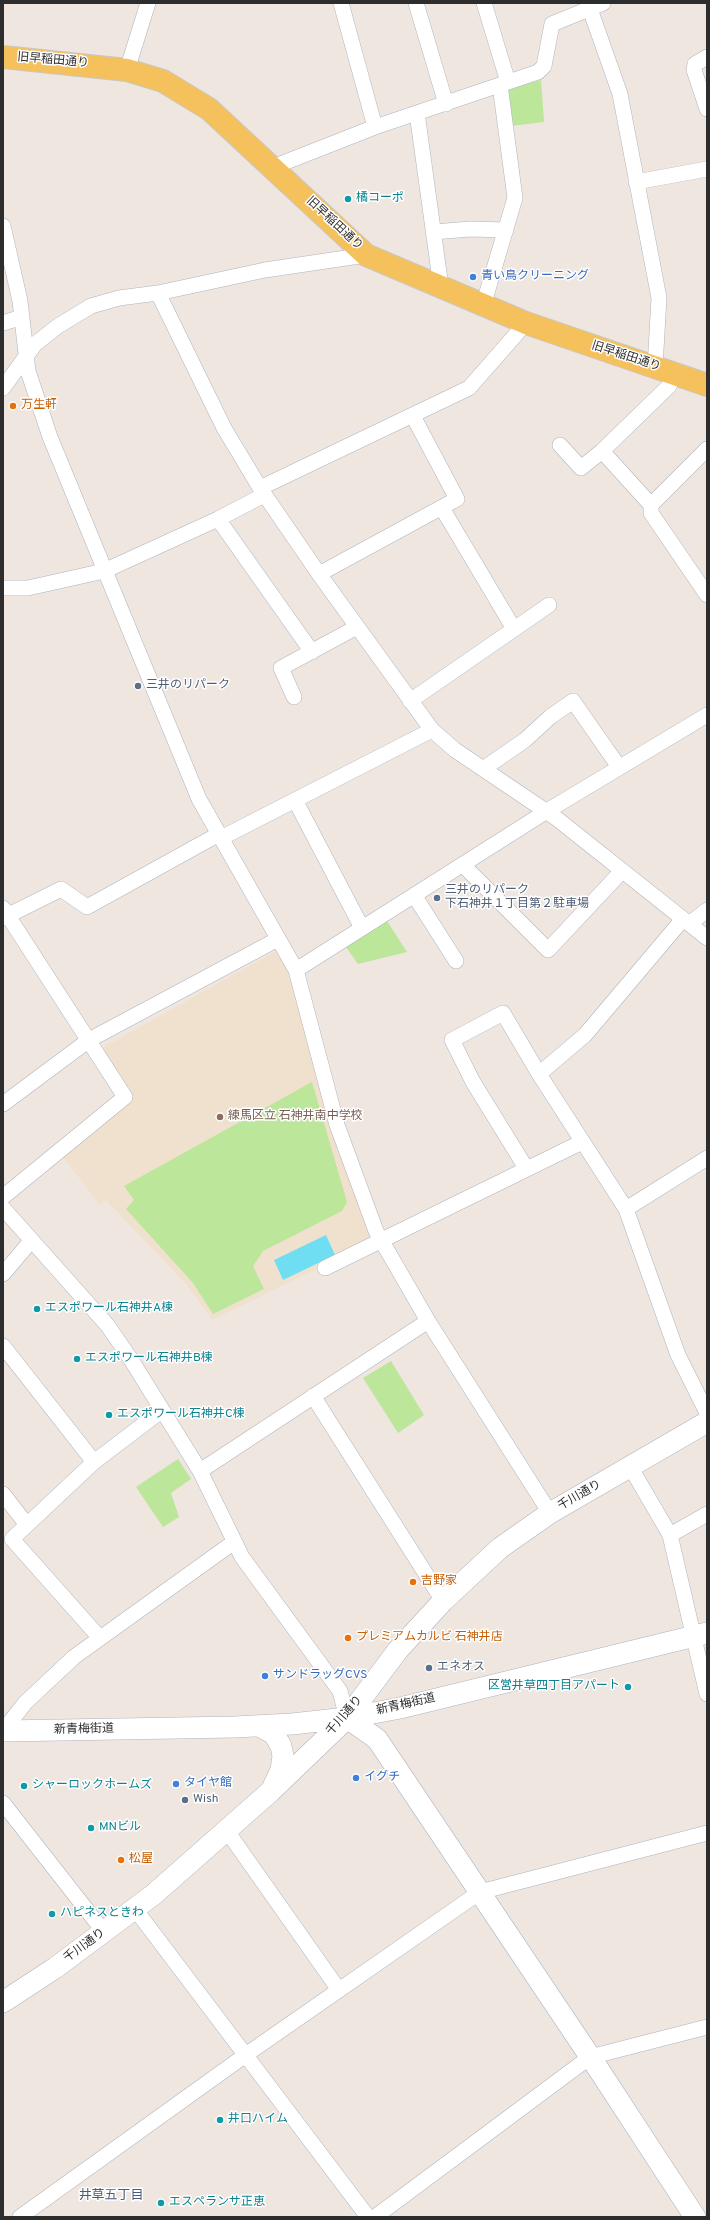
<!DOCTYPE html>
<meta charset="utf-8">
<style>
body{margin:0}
#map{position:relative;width:710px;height:2220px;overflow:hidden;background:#eee6df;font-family:Overpass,sans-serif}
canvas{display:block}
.frame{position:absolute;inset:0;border:4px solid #2d2d2d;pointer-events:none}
</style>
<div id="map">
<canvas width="710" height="2220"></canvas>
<div class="frame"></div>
</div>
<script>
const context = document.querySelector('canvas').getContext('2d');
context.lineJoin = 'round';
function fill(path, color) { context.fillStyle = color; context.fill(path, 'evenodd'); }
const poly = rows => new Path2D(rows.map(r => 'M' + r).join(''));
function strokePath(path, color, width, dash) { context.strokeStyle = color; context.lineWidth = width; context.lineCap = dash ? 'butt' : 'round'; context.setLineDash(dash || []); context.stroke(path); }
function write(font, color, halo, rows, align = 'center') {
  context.font = font + ' Overpass,"Noto Sans JP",sans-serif'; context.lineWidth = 3; context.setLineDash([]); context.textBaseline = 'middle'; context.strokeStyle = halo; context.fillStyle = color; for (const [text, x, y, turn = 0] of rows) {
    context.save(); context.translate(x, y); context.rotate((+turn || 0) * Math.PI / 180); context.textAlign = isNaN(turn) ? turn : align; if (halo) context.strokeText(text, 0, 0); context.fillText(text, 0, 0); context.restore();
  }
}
fill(poly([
 [276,951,291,974,374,1241,212,1320,187,1285,106,1200,100,1205,63,1157,134,1097,106,1056,104,1047]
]), '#f0e1ce');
fill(poly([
 [541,80,544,122,510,126,504,90],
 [387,921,407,952,358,964,346,947],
 [312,1082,347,1202,342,1211,263,1251,253,1266,264,1289,213,1314,193,1283,126,1209,134,1200,124,1186],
 [391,1361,424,1415,398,1433,363,1378],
 [178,1459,191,1479,171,1493,179,1517,163,1527,136,1487]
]), '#bce69a');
fill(poly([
 [326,1235,335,1255,283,1280,274,1260]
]), '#6fdef3');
const street = poly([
 [341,3,375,127],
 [416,3,446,104],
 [484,3,508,82],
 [590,9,620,94,659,298,655,367],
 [707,57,695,64,694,70,707,109],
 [127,70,148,3],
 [417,113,441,287],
 [273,167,375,127,538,72,544,66,552,24,603,3],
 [636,182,707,169],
 [3,226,20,301,28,371,50,437,199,799,296,970,337,1125,376,1231,428,1321,550,1513],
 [434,232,470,229,506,230],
 [158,293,224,428,260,488,319,574,432,730,455,750,556,818,707,938],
 [483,306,515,198,500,85],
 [3,323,22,317],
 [3,388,35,344,58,326,91,306,119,298,158,293,265,270,366,255],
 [560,445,581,468,602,451,669,386,675,373],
 [707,449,651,505,651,513,707,595],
 [602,451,651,505],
 [260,488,469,388,526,323],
 [442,508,514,629],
 [218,519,312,652],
 [319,574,457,499,413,416],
 [3,588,28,588,104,571,218,519,264,495],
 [294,697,281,668,357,627],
 [410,701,549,605],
 [483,769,525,740,550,717,573,701,619,767],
 [295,800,362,928],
 [221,838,432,730],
 [463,865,548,950,622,871],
 [414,895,456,961],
 [3,908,125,1097,3,1197],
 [3,918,61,889,87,907,219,834],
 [683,919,585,1035,539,1074,626,1209,678,1355,707,1413],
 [689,924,707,910],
 [296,970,547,811,707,715],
 [3,1104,89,1040,278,939],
 [526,1168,473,1082,452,1040,503,1013,539,1074],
 [3,1208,108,1326,130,1358,200,1471,242,1557,340,1691,347,1718],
 [626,1209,707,1158],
 [325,1268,582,1142],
 [3,1274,31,1241],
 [3,1346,94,1462],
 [313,1396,443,1601],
 [631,1468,670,1535,707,1694],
 [200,1471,428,1321],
 [3,1494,27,1525],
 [670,1535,707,1514],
 [100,1638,12,1539,94,1462,161,1411],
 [3,1731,25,1703,74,1657,234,1542],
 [3,1803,104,1932],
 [227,1831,339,1990],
 [135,1909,368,2217],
 [20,2217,247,2054,480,1892,707,1833],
 [375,2217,590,2057,707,2027]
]);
const secondary = poly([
 [347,1718,377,1739,599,2070,695,2217],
 [259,1726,274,1734,281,1746,283,1756,281,1770,273,1787],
 [3,1731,235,1727,292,1724,347,1718,400,1708,707,1633],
 [3,2002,55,1968,153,1895,271,1791,347,1718,398,1650,443,1601,500,1548,550,1513,707,1422]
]);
const primary = poly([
 [3,57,127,70,163,81,209,109,366,255,526,323,707,385]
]);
strokePath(street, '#afb3bd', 16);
strokePath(secondary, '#afb3bd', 22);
strokePath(primary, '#c8c8c8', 24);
strokePath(street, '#fff', 15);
strokePath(secondary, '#fff', 21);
strokePath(primary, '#f5c15d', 22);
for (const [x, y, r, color] of [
 [348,199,4,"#0f9aa8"],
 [473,277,4,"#3f7fe0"],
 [13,406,4,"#e8710a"],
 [138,686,4,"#5c6f8a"],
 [437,898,4,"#5c6f8a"],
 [220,1117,4,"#8d6e63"],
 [37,1309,4,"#0f9aa8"],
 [77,1359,4,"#0f9aa8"],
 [109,1415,4,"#0f9aa8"],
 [413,1582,4,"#e8710a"],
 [348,1638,4,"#e8710a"],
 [429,1668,4,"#5c6f8a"],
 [265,1676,4,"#3f7fe0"],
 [628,1687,4,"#0f9aa8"],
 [356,1778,4,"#3f7fe0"],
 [176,1784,4,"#3f7fe0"],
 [24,1786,4,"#0f9aa8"],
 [185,1800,4,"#5c6f8a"],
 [91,1828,4,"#0f9aa8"],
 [121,1860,4,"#e8710a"],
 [52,1914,4,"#0f9aa8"],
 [220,2120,4,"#0f9aa8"],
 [161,2203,4,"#0f9aa8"]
]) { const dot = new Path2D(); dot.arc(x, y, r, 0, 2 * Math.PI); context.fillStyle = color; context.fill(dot); strokePath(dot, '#fff', 1.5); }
write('12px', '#2d2d2d', '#fff', [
 ["旧早稲田通り",53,61,5],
 ["旧早稲田通り",334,224,43],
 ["旧早稲田通り",626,357,18],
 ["千川通り",580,1496,-30],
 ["新青梅街道",406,1705,-13],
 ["千川通り",345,1716,-49],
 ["新青梅街道",84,1730,-1],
 ["千川通り",85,1946,-36]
]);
write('12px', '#0d838f', '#fff', [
 ["橘コーポ",356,199],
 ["エスポワール石神井A棟",45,1309],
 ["エスポワール石神井B棟",85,1359],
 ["エスポワール石神井C棟",117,1415],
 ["区営井草四丁目アパート",620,1687,"right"],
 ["シャーロックホームズ",32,1786],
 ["MNビル",99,1828],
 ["ハピネスときわ",60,1914],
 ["井口ハイム",228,2120],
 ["エスペランサ正恵",169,2203]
], 'left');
write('12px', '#366cbe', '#fff', [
 ["青い鳥クリーニング",481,277],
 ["サンドラッグCVS",273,1676],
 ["イグチ",364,1778],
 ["タイヤ館",184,1784]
], 'left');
write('12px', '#c56008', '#fff', [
 ["万生軒",21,406],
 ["吉野家",421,1582],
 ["プレミアムカルビ 石神井店",356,1638],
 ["松屋",129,1860]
], 'left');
write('12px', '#4e5e75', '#fff', [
 ["三井のリパーク",146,686],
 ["三井のリパーク",445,891],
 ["下石神井１丁目第２駐車場",445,905],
 ["エネオス",437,1668],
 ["Wish",193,1800]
], 'left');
write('12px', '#785e54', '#fff', [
 ["練馬区立 石神井南中学校",228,1117]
], 'left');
write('13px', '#4b5a7f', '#fff', [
 ["井草五丁目",111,2196]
]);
</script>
